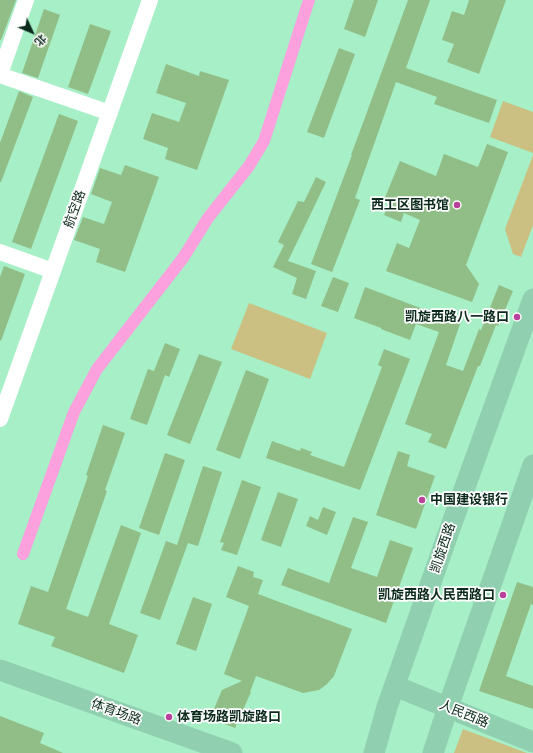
<!DOCTYPE html>
<meta charset="utf-8">
<style>
body{margin:0}
#map{position:relative;width:533px;height:753px;overflow:hidden;background:#a6efc7;font-family:Cabin,"Noto Sans SC",sans-serif}
canvas{display:block}
.north{position:absolute;left:12px;top:12px;width:40px;height:40px;-webkit-text-stroke:3px #fdfdfd;paint-order:stroke;rotate:134deg;font-size:11px;font-weight:700;line-height:16px;text-align:center;color:#0b2a1b}
.north::after{content:'';display:block;margin:auto;width:14px;height:18px;background:#0b2a1b;clip-path:polygon(50% 0,100% 100%,50% 72%,0 100%)}
</style>
<div id="map">
<canvas width="533" height="753"></canvas>
<div class="north">北</div>
</div>
<script>
const context = document.querySelector('canvas').getContext('2d');
context.lineJoin = 'round';
function fill(path, color) { context.fillStyle = color; context.fill(path, 'evenodd'); }
const poly = rows => new Path2D(rows.map(r => 'M' + r).join(''));
function strokePath(path, color, width, dash) { context.strokeStyle = color; context.lineWidth = width; context.lineCap = dash ? 'butt' : 'round'; context.setLineDash(dash || []); context.stroke(path); }
function write(font, color, halo, rows, align = 'center') {
  context.font = font + ' Cabin,"Noto Sans SC",sans-serif'; context.lineWidth = 3.5; context.setLineDash([]); context.textBaseline = 'middle'; context.strokeStyle = halo; context.fillStyle = color; for (const [text, x, y, turn = 0] of rows) {
    context.save(); context.translate(x, y); context.rotate((+turn || 0) * Math.PI / 180); context.textAlign = isNaN(turn) ? turn : align; if (halo) context.strokeText(text, 0, 0); context.fillText(text, 0, 0); context.restore();
  }
}
fill(poly([
 [503,101,533,112,533,153,490,137],
 [533,155,533,225,521,257,513,254,505,229],
 [249,303,327,333,310,379,231,349],
 [463,729,527,753,454,753]
]), '#cbc081');
strokePath(poly([
 [23,554,74,412,97,369,183,258,208,218,249,166,264,141,309,0]
]), '#fca1de', 12);
fill(poly([
 [0,0,16,0,1,40,0,40],
 [354,0,378,0,365,37,344,29],
 [408,0,430,0,406,68,497,100,489,123,434,104,437,97,396,82,355,198,360,200,332,272,311,264,352,155,351,155,367,112],
 [469,0,506,0,479,74,447,62,454,44,442,40,452,11,464,15],
 [44,9,60,15,38,78,22,73],
 [90,24,111,31,88,94,68,87],
 [339,48,355,54,324,138,307,132],
 [166,64,199,76,200,71,229,80,197,170,165,159,168,148,143,139,152,113,179,122,186,103,156,93],
 [19,91,33,97,1,182,0,182,0,143],
 [59,114,78,121,31,249,12,242],
 [487,144,508,152,466,265,479,284,472,302,386,271,397,243,409,248,420,220,404,213,401,222,384,215,390,202,384,200,400,161,436,176,444,154,478,167],
 [125,165,159,177,125,272,96,262,100,249,74,240,83,217,104,224,112,202,91,194,100,168,121,175],
 [316,177,326,182,288,261,316,271,306,299,292,294,297,278,273,267,284,245,278,242,298,201,304,202],
 [4,266,25,274,1,341,0,340,0,277],
 [333,277,349,283,338,312,321,306],
 [499,285,513,291,498,326,496,325,480,366,478,366,446,449,428,442,432,434,405,424,439,332,416,324,410,340,381,329,381,328,354,318,365,287,444,317,445,315,461,321,446,365,463,371,479,329,481,330],
 [165,343,180,349,169,377,165,375,147,425,130,419,148,369,154,371],
 [384,349,410,359,360,490,266,458,272,441,300,451,301,448,312,452,310,455,344,467,382,367,378,365],
 [199,354,222,362,190,444,167,435],
 [246,370,269,379,240,459,216,450],
 [103,425,125,433,105,490,107,491,66,609,88,617,121,525,141,533,109,624,138,635,124,673,51,646,55,637,18,624,31,586,48,592,88,476,86,475],
 [398,451,410,455,407,466,435,476,416,529,376,515],
 [165,453,185,460,159,535,139,528],
 [203,466,222,472,198,546,188,543,160,620,140,613,166,541,177,545],
 [242,480,261,487,237,555,221,550,224,543,220,542],
 [278,492,298,499,281,547,261,540],
 [323,507,336,512,327,535,306,526,310,516,318,520],
 [353,517,368,522,351,568,377,577,390,540,413,548,386,623,281,585,288,568,329,583],
 [238,566,254,572,253,577,263,580,258,594,352,629,334,676,327,684,319,690,303,693,256,676,250,692,251,692,235,728,210,718,222,690,242,681,224,674,249,606,226,597],
 [517,582,533,587,533,605,531,604,506,676,533,686,533,709,479,691],
 [193,597,212,604,196,651,176,644],
 [0,716,44,733,40,743,63,753,0,753]
]), '#91be86');
strokePath(poly([
 [0,74,26,0],
 [0,75,110,113],
 [0,252,53,271],
 [0,419,150,0]
]), '#fff', 16);
strokePath(poly([
 [0,670,232,753],
 [395,686,533,742],
 [374,753,387,707,448,534,533,299],
 [433,753,448,707,533,465]
]), '#90d0b1', 21);
for (const [x, y, r, color] of [
 [457,205,4,"#b84299"],
 [517,317,4,"#b84299"],
 [422,500,4,"#b84299"],
 [503,595,4,"#b84299"],
 [169,717,4,"#b84299"]
]) { const dot = new Path2D(); dot.arc(x, y, r, 0, 2 * Math.PI); context.fillStyle = color; context.fill(dot); strokePath(dot, '#fdfdfd', 1.5); }
write('bold 13px', '#0b2a1b', '#fdfdfd', [
 ["西工区图书馆",449,205],
 ["凯旋西路八一路口",509,317],
 ["中国建设银行",430,500,"left"],
 ["凯旋西路人民西路口",495,595],
 ["体育场路凯旋路口",177,717,"left"]
], 'right');
write('13px', '#0b2a1b', '#fdfdfd', [
 ["航空路",75,209,-70],
 ["凯旋西路",443,548,-71],
 ["体育场路",116,712,20],
 ["人民西路",464,714,22]
]);
</script>
